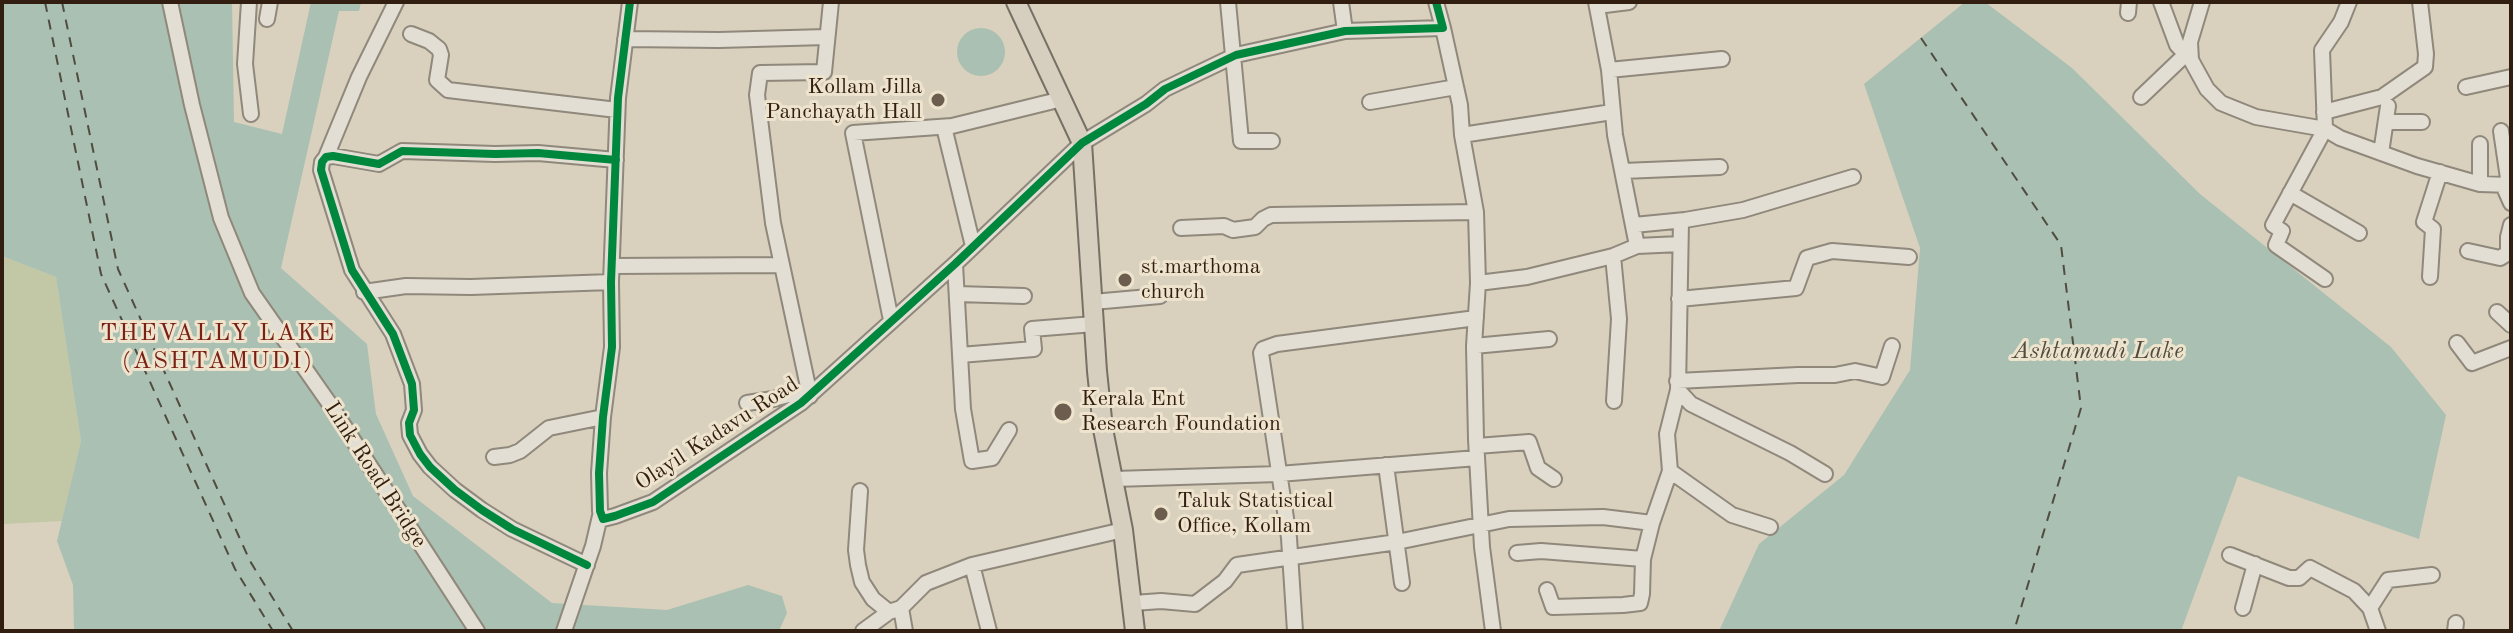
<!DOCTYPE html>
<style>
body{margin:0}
#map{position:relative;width:2513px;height:633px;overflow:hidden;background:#d9d1be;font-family:"Old Standard TT",serif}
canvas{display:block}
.frame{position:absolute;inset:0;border:4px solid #321e11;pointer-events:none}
</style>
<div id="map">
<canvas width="2513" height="633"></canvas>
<div class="frame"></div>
</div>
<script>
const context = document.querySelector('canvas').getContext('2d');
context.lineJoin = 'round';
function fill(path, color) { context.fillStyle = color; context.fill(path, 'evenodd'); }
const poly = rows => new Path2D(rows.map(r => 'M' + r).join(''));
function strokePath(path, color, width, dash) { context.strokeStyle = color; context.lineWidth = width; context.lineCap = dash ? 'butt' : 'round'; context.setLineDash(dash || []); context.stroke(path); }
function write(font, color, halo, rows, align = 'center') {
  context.font = font + ' "Old Standard TT",serif'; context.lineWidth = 6; context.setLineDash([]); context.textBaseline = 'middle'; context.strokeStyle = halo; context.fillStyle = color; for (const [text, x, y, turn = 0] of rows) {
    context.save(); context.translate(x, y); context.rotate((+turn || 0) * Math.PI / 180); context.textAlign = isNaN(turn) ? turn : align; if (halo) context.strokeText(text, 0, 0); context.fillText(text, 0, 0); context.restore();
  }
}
fill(poly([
 [2,256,56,277,81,441,62,521,2,524]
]), '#c2c7a5');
fill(poly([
 [2,2,232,2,234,122,282,134,311,2,361,2,359,11,339,11,281,268,367,344,376,414,413,496,552,603,667,610,748,585,782,596,787,613,779,631,74,631,73,585,57,541,81,441,56,277,2,256],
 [1965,2,1985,2,2072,68,2200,194,2391,347,2446,415,2419,539,2238,476,2181,631,1719,631,1759,544,1844,475,1910,370,1920,248,1864,84],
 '957 52a24 24 0 1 1 48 0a24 24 0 1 1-48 0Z'
]), '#aac0b2');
strokePath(poly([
 [45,2,101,274,235,569,273,631],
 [62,2,118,269,250,561,293,631],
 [1921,38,2061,245,2081,408,2014,631]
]), '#504c40', 2, [10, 8]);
const minor = poly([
 [170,2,192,105,221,218,252,293,329,403,477,631],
 [249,2,245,64,251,114],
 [630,2,618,98,611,282,612,347,603,417,599,473,600,511,603,519,615,516,653,502,801,403,955,264,1082,143,1146,104,1165,89,1236,55,1345,31,1443,28,1436,2],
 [1228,2,1241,141,1272,141],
 [1341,2,1345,31],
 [2161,2,2177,45,2191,60],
 [2202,2,2190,42,2191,60,2207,89,2221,103,2256,117,2325,129,2273,225,2282,231,2276,245,2325,279],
 [2349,2,2341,22,2322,50,2325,129,2340,138,2417,166,2480,184,2511,185],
 [1597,6,1629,2],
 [2128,13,2129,2],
 [267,19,270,2],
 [1443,28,1460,105,1462,135,1476,212,1478,283,1527,277,1613,256,1637,246,1615,135,1609,70,1596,2],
 [411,34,429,41,439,49,441,55,437,80,448,90,617,110],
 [625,39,719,40,826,37],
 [1609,70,1722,59],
 [2466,87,2511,77],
 [2141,97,2186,54],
 [1370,102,1456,87],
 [2324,112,2382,97,2425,67,2426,54,2420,2],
 [2386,122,2422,122],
 [944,127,973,246],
 [2501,131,2509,185],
 [1462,135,1612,112],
 [2480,144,2480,184],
 [2381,153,2388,106],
 [326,157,359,77,396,2],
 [1623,171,1720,167],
 [2503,185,2511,203],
 [2290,193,2359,233],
 [1681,221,1678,390,1691,404,1790,453,1825,474],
 [1634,225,1685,220,1743,210,1853,177],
 [1181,228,1224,226,1233,230,1255,227,1263,219,1271,215,1476,212],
 [1637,246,1680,244],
 [2468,251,2500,258,2508,253,2508,237,2511,225],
 [1613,256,1619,319,1614,401],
 [955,264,963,409,972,461,992,458,1009,430],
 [612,266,781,265],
 [2430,277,2433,229,2424,222,2440,172],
 [1478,283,1474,346,1476,439,1482,547,1493,631],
 [364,292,406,286,471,287,611,282],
 [957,294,1024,296],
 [1679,299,1796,288,1807,258,1832,251,1909,257],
 [1093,302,1160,296],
 [2497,312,2511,325],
 [891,320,853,133,952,126,1062,99],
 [2457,343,2472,363,2511,348],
 [1474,346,1549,339],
 [960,355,1034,349,1032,329,1094,324],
 [1677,381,1798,375,1835,375,1855,371,1882,377,1892,346],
 [1678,390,1667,434,1670,471,1732,515,1770,527],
 [810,396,773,223,757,95,760,73,824,72,831,2],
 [747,403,773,399,808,390],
 [1477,446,1529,442,1538,468,1554,479],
 [494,457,510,455,520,451,549,428,603,417],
 [1386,465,1402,583],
 [1114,479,1279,474,1477,458],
 [860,491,856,550,858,565,862,582,873,599,889,612],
 [1517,553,1541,551,1643,559],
 [2230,555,2289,578,2299,578,2310,568,2354,591,2370,608,2378,631],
 [587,565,512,529,482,510,455,490,430,467,420,454,410,435,409,423,414,410,412,384,393,334,352,270,321,170,322,162,326,157,333,156,379,164,402,151,495,154,538,153,616,160],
 [972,565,989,631],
 [1547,590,1553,607,1623,605,1640,603,1642,594,1643,559,1652,523,1670,471],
 [1133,603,1161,601,1195,604,1225,581,1237,565,1397,542,1509,519,1603,517,1652,523],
 [901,608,905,631],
 [2243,608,2255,564],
 [2370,608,2388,580,2432,575],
 [564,631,593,546,600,516],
 [863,631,889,612,901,608,926,583,972,565,1123,530],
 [1295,631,1289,538,1261,353,1263,349,1277,344,1476,318],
 [2455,631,2456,623]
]);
const major = poly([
 [1016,2,1082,143,1097,371,1103,429,1123,530,1135,631]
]);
strokePath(minor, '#8f887b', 18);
strokePath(major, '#777065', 22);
strokePath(minor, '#e2ded4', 14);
strokePath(major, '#d6cebf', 18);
strokePath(poly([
 [630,2,618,98,611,282,612,347,603,417,599,473,600,511,603,519,615,516,653,502,801,403,955,264,1082,143,1146,104,1165,89,1236,55,1345,31,1443,28,1436,2],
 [587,565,512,529,482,510,455,490,430,467,420,454,410,435,409,423,414,410,412,384,393,334,352,270,321,170,322,162,326,157,333,156,379,164,402,151,495,154,538,153,616,160]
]), '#00873e', 8);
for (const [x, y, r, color] of [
 [938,100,8,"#6c5d4e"],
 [1125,280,8,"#6c5d4e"],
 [1063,412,10,"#6c5d4e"],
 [1161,514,8,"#6c5d4e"]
]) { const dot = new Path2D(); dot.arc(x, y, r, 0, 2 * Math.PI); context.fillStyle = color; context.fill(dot); strokePath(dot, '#eee4cd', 3); }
write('22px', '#321e11', '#eee4cd', [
 ["Kollam Jilla",922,87,"right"],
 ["Panchayath Hall",922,112,"right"],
 ["st.marthoma",1141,267],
 ["church",1141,292],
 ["Kerala Ent",1081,399],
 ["Research Foundation",1081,424],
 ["Taluk Statistical",1177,501],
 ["Office, Kollam",1177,526]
], 'left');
write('22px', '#321e11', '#eee4cd', [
 ["Olayil Kadavu Road",717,434,-33],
 ["Link Road Bridge",375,475,57]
]);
context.letterSpacing = '2px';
write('24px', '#7a1f14', '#eee4cd', [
 ["THEVALLY LAKE",218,334],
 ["(ASHTAMUDI)",218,362]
]);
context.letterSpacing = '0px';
write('italic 24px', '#504c40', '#eee4cd', [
 ["Ashtamudi Lake",2098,352]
]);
</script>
